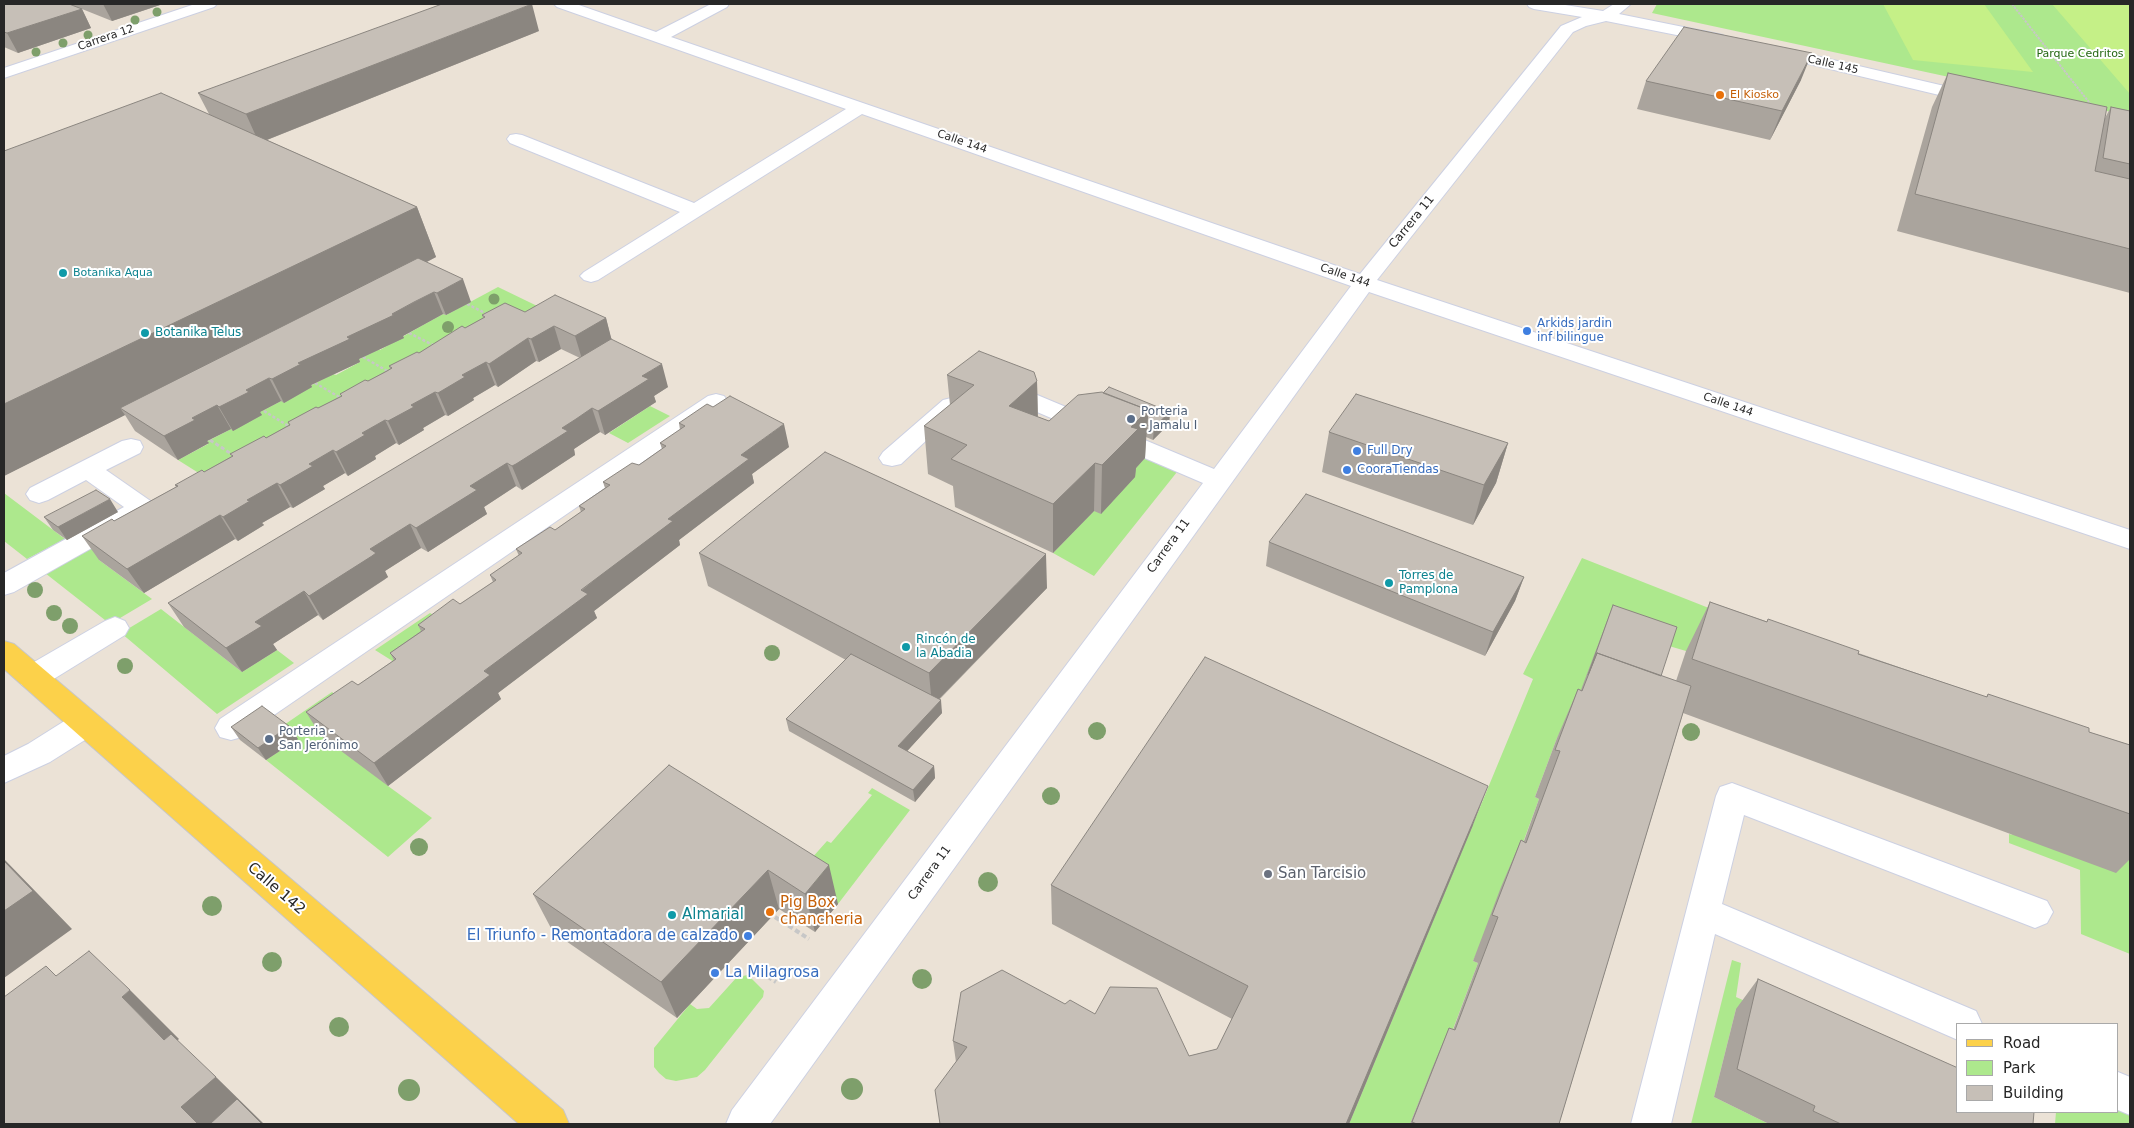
<!DOCTYPE html>
<meta charset="utf-8">
<style>
body{margin:0}
#map{position:relative;width:2134px;height:1128px;overflow:hidden;background:#ebe2d6;font-family:"DejaVu Sans",sans-serif}
canvas{display:block}
.frame{position:absolute;inset:0;border:5px solid #272727;pointer-events:none}
.legend{position:absolute;left:1956px;top:1023px;width:162px;height:90px;box-sizing:border-box;background:#fff;border:1px solid #a9a9a9;margin:0;padding:6px 9px;list-style:none;font-size:15px;color:#272727}
.legend li{display:flex;align-items:center;gap:10px;height:25px}
.legend b{width:25px;border:1px solid #a9a9a9}
</style>
<div id="map">
<canvas width="2134" height="1128"></canvas>
<div class="frame"></div>
<ul class="legend">
<li><b style="height:6px;background:#fcd14a"></b>Road</li>
<li><b style="height:14px;background:#ade88d"></b>Park</li>
<li><b style="height:14px;background:#c6bfb7"></b>Building</li>
</ul>
</div>
<script>
const context = document.querySelector('canvas').getContext('2d');
context.lineJoin = 'round';
function fill(path, color) { context.fillStyle = color; context.fill(path, 'evenodd'); }
const poly = rows => new Path2D(rows.map(r => 'M' + r).join(''));
function strokePath(path, color, width, dash) { context.strokeStyle = color; context.lineWidth = width; context.lineCap = dash ? 'butt' : 'round'; context.setLineDash(dash || []); context.stroke(path); }
function write(font, color, halo, rows, align = 'center') {
  context.font = font + ' "DejaVu Sans",sans-serif'; context.lineWidth = 4; context.setLineDash([]); context.textBaseline = 'middle'; context.strokeStyle = halo; context.fillStyle = color; for (const [text, x, y, turn = 0] of rows) {
    context.save(); context.translate(x, y); context.rotate((+turn || 0) * Math.PI / 180); context.textAlign = isNaN(turn) ? turn : align; if (halo) context.strokeText(text, 0, 0); context.fillText(text, 0, 0); context.restore();
  }
}
fill(poly([
 [1657,4,2130,4,2130,116,1652,13],
 [498,287,562,318,99,560,152,599,110,624,45,573,205,477,178,460,208,444,206,442,231,429,233,430,261,415,258,413,333,374,336,375,360,362,358,360,378,349,380,350,423,325,443,314,446,315],
 [650,406,670,416,628,443,609,433],
 [1145,458,1177,472,1094,576,1053,553],
 [4,493,65,539,27,559,4,541],
 [1582,558,2130,774,2130,954,2081,934,2080,870,2009,843,2009,834,2013,835,1686,651,1669,646,1578,699,1557,738,1535,797,1539,799,1506,889,1473,961,1478,963,1436,1074,1431,1072,1410,1124,1349,1124,1533,679,1523,674],
 [161,609,242,672,277,650,294,663,217,714,121,633],
 [430,613,456,629,410,672,375,650],
 [332,692,356,712,388,786,432,818,388,857,266,760,297,739,281,727],
 [872,788,910,810,838,904,795,877,827,841,831,843,872,795,868,793],
 [1732,960,1741,963,1736,997,1958,1097,1736,1009,1714,1097,1769,1124,1691,1124],
 [748,975,764,991,763,997,705,1070,697,1077,676,1081,666,1079,659,1073,654,1067,654,1048,690,1004,697,1009,709,1008,737,977],
 [2118,1109,2130,1115,2130,1124,2055,1124,2056,1112,2118,1112]
]), '#ade88d');
fill(poly([
 [1883,4,1984,4,2033,72,1913,60],
 [2052,4,2130,4,2130,94]
]), '#c5f087');
const minor = poly([
 [195,4,217,4,214,7,4,78,4,68,195,4],
 [554,4,576,4,656,32,711,4,729,4,727,7,671,37,1360,274,1561,26,1582,17,1534,9,1529,7,1527,4,1559,4,1603,11,1614,4,1631,4,1619,14,1723,35,1725,38,1723,41,1717,43,1606,21,1586,26,1573,32,1377,280,2130,530,2130,549,1369,292,770,1124,726,1124,732,1110,1203,483,995,394,991,389,995,384,1003,382,1011,384,1214,469,1351,286,862,114,598,280,591,282,584,280,580,276,584,272,680,212,510,143,507,139,510,135,516,134,522,135,694,203,846,109,557,7,554,4],
 [1773,46,1983,95,1986,99,1983,103,1977,104,1767,54,1765,51,1767,48,1773,46],
 [716,394,724,396,728,401,724,406,242,737,231,740,220,737,215,728,220,719,708,396,716,394],
 [951,398,959,400,963,405,959,410,901,464,892,466,883,464,879,458,883,452,943,400,951,398],
 [131,439,140,441,143,447,140,453,106,470,152,502,156,508,152,514,14,592,4,595,4,573,124,507,86,480,48,500,39,503,30,500,26,494,30,488,122,441,131,439],
 [115,617,125,621,129,628,125,635,44,685,33,688,22,685,18,677,22,669,105,621,115,617],
 [85,712,96,715,101,724,96,733,50,762,4,783,4,756,28,744,74,715,85,712],
 [1732,783,2047,901,2053,912,2047,923,2035,928,1744,815,1722,904,1976,1011,1982,1024,1958,1024,1958,1040,1715,934,1671,1124,1631,1124,1716,796,1720,787,1732,783],
 [2118,1072,2130,1077,2130,1115,2118,1110,2118,1072]
]);
const major = poly([
 [4,641,14,644,563,1110,569,1124,519,1124,4,669,4,641]
]);
strokePath(minor, '#ccd0e2', 2);
strokePath(major, '#c7c7c7', 2);
strokePath(poly([
 [2012,4,2092,106]
]), '#c7c7c7', 2, [2.5, 1]);
strokePath(poly([
 [467,304,487,314],
 [409,333,435,346],
 [363,357,389,372],
 [315,383,341,398],
 [264,411,290,427]
]), '#c7c7c7', 2.5, [3, 2]);
strokePath(poly([
 [210,440,233,455]
]), '#c7c7c7', 3, [4, 2.5]);
strokePath(poly([
 [775,917,809,939],
 [754,968,776,982]
]), '#c7c7c7', 4, [5, 3]);
fill(minor, '#fff');
fill(major, '#fcd14a');
context.fillStyle = '#7e9f6b';
for (const [x, y, r] of [
 [157,12,4.5],
 [135,20,4.5],
 [88,35,4.5],
 [63,43,4.5],
 [36,52,4.5],
 [494,299,5.5],
 [448,327,6],
 [35,590,8],
 [54,613,8],
 [70,626,8],
 [772,653,8],
 [125,666,8],
 [1097,731,9],
 [1691,732,9],
 [1051,796,9],
 [419,847,9],
 [988,882,10],
 [212,906,10],
 [272,962,10],
 [922,979,10],
 [339,1027,10],
 [852,1089,11],
 [409,1090,11]
]) { context.beginPath(); context.arc(x, y, r, 0, 2 * Math.PI); context.fill(); }
fill(poly([
 [4,4,163,4,112,21,82,9,91,28,18,53,4,47],
 [539,31,267,140,417,207,436,257,427,262,471,302,446,315,443,314,403,336,404,338,359,359,360,362,311,385,312,387,284,403,281,401,260,412,262,415,233,431,231,429,207,441,209,443,178,460,135,431,125,415,4,476,4,151,209,114,198,93],
 [1948,73,2105,118,2111,107,2130,111,2130,293,1897,231,1932,107],
 [1801,80,1770,140,1637,109,1646,81],
 [525,312,606,318,611,339,668,387,654,396,656,402,605,435,600,432,584,442,574,449,575,455,525,488,522,490,516,486,484,507,487,514,428,552,421,548,385,571,388,577,384,580,323,620,318,615,273,644,277,650,242,672,184,627,168,603,580,358,561,349,539,362,536,361,498,387,495,385,473,398,474,400,448,416,445,415,423,428,424,430,399,445,396,443,375,456,376,459,348,476,345,473,323,486,325,489,293,508,290,507,262,523,264,525,238,541,235,539,144,593,99,560,82,536,114,521,176,487,175,485,204,472,232,456,230,454,266,438,289,425,288,422,318,408,341,396,340,394,368,381,390,369,389,366,419,353,465,328,483,318,482,315],
 [947,375,1037,381,1038,417,1049,421,1170,412,1169,424,1153,440,1146,437,1145,458,1136,468,1135,477,1101,514,1094,511,1053,553,955,507,953,486,928,474,924,426,950,405],
 [679,423,789,447,752,474,754,483,679,540,680,545,594,611,597,618,498,693,501,699,388,786,321,736,306,712,358,685,394,660,390,653,421,631,418,625,460,604,493,582,490,575,519,556,516,549,555,530,581,512,579,506,605,488,603,482,639,465,662,449,660,443,680,430],
 [1329,432,1508,443,1496,483,1473,525,1322,472],
 [118,512,67,540,53,530,44,517],
 [1269,542,1524,577,1515,601,1485,656,1266,566],
 [699,553,1047,588,939,700,942,713,907,751,934,766,935,778,915,802,789,731,786,719,846,660,708,586],
 [1710,602,1986,697,1988,694,2089,732,2130,745,2130,859,2116,873,1683,713,1559,1124,1410,1124,1431,1071,1449,1028,1453,1030,1478,963,1473,961,1501,887,1521,840,1524,841,1539,799,1535,797,1557,738,1578,689,1581,690,1582,687,1613,605,1661,676,1676,681,1686,651],
 [231,727,298,739,266,760,240,740],
 [669,765,838,904,815,932,779,909,677,1018,553,932,533,894],
 [1473,825,1349,1124,956,1062,953,1041,1065,1004,1189,1056,1217,1049,1232,1019,1052,924,1051,885],
 [1758,979,2033,1124,1769,1124,1714,1097,1736,1009]
]), '#aaa49d');
fill(poly([
 [103,4,163,4,112,21],
 [532,4,539,31,259,143,246,114],
 [82,9,91,28,18,53,7,33],
 [1812,53,1801,80,1770,140,1782,111],
 [417,207,436,257,129,413,120,408,125,415,4,476,4,404],
 [463,279,471,302,446,315,437,293],
 [434,292,443,314,403,336,404,338,359,359,360,362,311,385,312,387,284,403,272,379,298,363],
 [606,318,612,341,582,359,575,336],
 [554,326,561,349,539,362,531,339],
 [528,338,536,361,498,387,489,364],
 [486,362,495,385,473,398,474,400,448,416,438,393,462,375],
 [662,364,668,387,654,396,656,402,605,435,598,411,642,376],
 [269,378,281,401,260,412,262,415,233,431,219,407,246,390],
 [1037,381,1038,429,1009,406],
 [435,392,445,415,423,428,424,430,399,445,388,421,411,405],
 [217,405,231,429,207,441,209,443,178,460,164,436,192,418],
 [592,408,600,432,574,449,575,455,522,490,512,466,562,428],
 [1148,410,1145,458,1136,468,1135,477,1101,514,1102,465,1131,427],
 [1170,412,1169,424,1153,440,1154,427],
 [385,420,396,443,375,456,376,459,348,476,336,452,362,433],
 [784,424,789,447,752,474,754,483,679,540,680,545,594,611,597,618,498,693,501,699,388,786,374,763,668,519,741,455],
 [1508,443,1496,483,1473,525,1484,485],
 [333,450,345,473,323,486,325,489,293,508,280,485,309,464],
 [507,463,516,486,484,507,487,514,428,552,416,528,470,486],
 [1095,463,1094,511,1053,553,1053,504],
 [277,483,290,507,262,523,264,525,238,541,223,517,247,500],
 [110,499,118,512,67,540,58,527],
 [220,515,235,539,144,593,127,569],
 [410,524,421,548,385,571,388,577,323,620,309,596,370,549],
 [1046,554,1047,588,932,706,929,673],
 [1524,577,1515,601,1485,656,1493,632],
 [304,591,318,615,273,644,277,650,242,672,226,648,255,622],
 [941,700,942,713,900,759,898,746],
 [289,726,298,739,266,760,258,748],
 [934,766,935,778,915,802,913,790],
 [1488,786,1473,825,1349,1124,1346,1124],
 [4,859,72,929,4,978],
 [829,865,838,904,815,932,805,894],
 [768,870,779,909,677,1018,661,982],
 [130,990,179,1039,172,1045,216,1077,263,1123,263,1124,198,1124,181,1107,164,1040,122,997]
]), '#8b8680');
const building = poly([
 [4,4,69,4,82,9,7,33,4,32,4,4],
 [442,4,532,4,246,114,198,93,442,4],
 [1684,27,1812,53,1782,111,1646,81,1684,27],
 [1948,73,2107,107,2095,171,2130,179,2130,249,1915,194,1948,73],
 [161,93,417,207,4,404,4,151,161,93],
 [2111,107,2130,111,2130,164,2103,158,2111,107],
 [418,258,463,279,437,293,434,292,414,302,392,314,394,315,347,337,350,339,298,363,301,364,272,379,269,378,246,390,249,392,219,407,217,405,192,418,195,420,164,436,120,408,418,258],
 [555,295,606,318,575,336,554,326,531,339,528,338,489,364,486,362,462,375,465,377,438,393,435,392,411,405,414,407,388,421,385,420,362,433,365,435,336,452,333,450,309,464,313,466,280,485,277,483,247,500,250,501,223,517,220,515,127,569,82,536,112,519,114,521,178,486,175,485,202,470,204,472,233,456,230,454,264,436,266,438,286,427,290,425,288,422,316,407,318,408,342,396,340,394,365,380,368,381,387,371,392,368,389,366,417,352,419,353,462,326,465,328,485,317,482,315,505,303,525,312,555,295],
 [611,339,662,364,642,376,649,379,598,411,592,408,576,419,562,428,568,431,516,464,512,466,507,463,470,486,477,490,416,528,410,524,370,549,376,553,372,556,309,596,304,591,255,622,262,626,226,648,168,603,611,339],
 [979,351,1034,372,1037,381,1009,406,1049,421,1078,395,1102,392,1148,410,1131,427,1138,429,1102,465,1095,463,1053,504,951,459,967,445,924,426,974,385,947,375,979,351],
 [1109,387,1170,412,1154,427,1147,425,1148,410,1103,393,1109,387],
 [1356,394,1508,443,1484,485,1329,432,1356,394],
 [730,396,784,424,741,455,749,459,668,519,673,521,581,590,588,594,484,671,490,675,374,763,306,712,352,681,358,685,396,659,390,653,425,629,418,625,453,599,460,604,496,580,490,575,522,553,516,549,550,527,555,530,585,509,579,506,610,485,603,482,632,463,639,465,666,446,660,443,685,426,679,423,707,404,713,407,730,396],
 [825,452,1046,554,929,673,699,553,825,452],
 [96,490,110,499,58,527,44,517,96,490],
 [1306,494,1524,577,1493,632,1269,542,1306,494],
 [1710,602,1767,622,1768,619,1859,651,1858,654,1987,697,1988,694,2089,728,2089,732,2130,745,2130,814,1692,659,1710,602],
 [1613,605,1677,627,1661,676,1597,653,1588,675,1613,605],
 [1597,653,1691,686,1559,1124,1417,1124,1412,1122,1449,1028,1455,1030,1498,917,1492,915,1521,840,1526,843,1560,751,1555,750,1578,689,1582,691,1597,653],
 [851,654,941,700,898,746,934,766,913,790,786,719,851,654],
 [1205,657,1488,786,1346,1124,940,1124,935,1090,967,1047,953,1041,961,992,1002,970,1065,1004,1070,1000,1095,1014,1110,987,1157,988,1189,1056,1217,1049,1248,986,1051,885,1205,657],
 [262,706,289,726,258,748,231,727,262,706],
 [669,765,829,865,805,894,768,870,661,982,533,894,669,765],
 [4,861,33,891,4,911,4,861],
 [89,951,130,990,122,997,164,1040,171,1034,216,1077,181,1107,198,1124,4,1124,4,997,46,966,56,976,89,951],
 [1758,979,1958,1068,1958,1112,2034,1112,2033,1124,1841,1124,1813,1111,1815,1106,1737,1069,1758,979],
 [237,1099,262,1124,210,1124,237,1099]
]);
fill(building, '#c6bfb7');
strokePath(building, '#8b8680', 1);
for (const [x, y, r, color] of [
 [1720,95,5,"#e8710a"],
 [63,273,5,"#0f9aa8"],
 [1527,331,5,"#3f7fe0"],
 [145,333,5,"#0f9aa8"],
 [1131,419,5,"#5c6f8a"],
 [1357,451,5,"#3f7fe0"],
 [1347,470,5,"#3f7fe0"],
 [1389,583,5,"#0f9aa8"],
 [906,647,5,"#0f9aa8"],
 [269,739,5,"#5c6f8a"],
 [1268,874,5,"#6b7280"],
 [770,912,5,"#e8710a"],
 [672,915,5,"#0f9aa8"],
 [748,936,5,"#3f7fe0"],
 [715,973,5,"#3f7fe0"]
]) { const dot = new Path2D(); dot.arc(x, y, r, 0, 2 * Math.PI); context.fillStyle = color; context.fill(dot); strokePath(dot, '#fff', 2); }
write('11px', '#272727', '#fff', [
 ["Carrera 12",106,38,-19],
 ["Calle 145",1833,65,13],
 ["Calle 144",962,142,19],
 ["Calle 144",1345,276,19],
 ["Calle 144",1728,405,19]
]);
write('11px', '#256813', '#fff', [
 ["Parque Cedritos",2080,54]
]);
write('11px', '#c56008', '#fff', [
 ["El Kiosko",1730,95]
], 'left');
write('11px', '#0d838f', '#fff', [
 ["Botanika Aqua",73,273]
], 'left');
write('12px', '#272727', '#fff', [
 ["Carrera 11",1412,222,-51],
 ["Carrera 11",1169,546,-54],
 ["Carrera 11",930,873,-54]
]);
write('12px', '#366cbe', '#fff', [
 ["Arkids jardin",1537,324],
 ["inf bilingue",1537,338],
 ["Full Dry",1367,451],
 ["CooraTiendas",1357,470]
], 'left');
write('12px', '#0d838f', '#fff', [
 ["Botanika Telus",155,333],
 ["Torres de",1399,576],
 ["Pamplona",1399,590],
 ["Rincón de",916,640],
 ["la Abadia",916,654]
], 'left');
write('12px', '#4e5e75', '#fff', [
 ["Porteria",1141,412],
 ["- Jamalu I",1141,426],
 ["Porteria -",279,732],
 ["San Jerónimo",279,746]
], 'left');
write('15px', '#5b616d', '#fff', [
 ["San Tarcisio",1278,874]
], 'left');
write('15px', '#272727', '#fff', [
 ["Calle 142",276,889,41]
]);
write('15px', '#c56008', '#fff', [
 ["Pig Box",780,903],
 ["chancheria",780,920]
], 'left');
write('15px', '#0d838f', '#fff', [
 ["Almarial",682,915]
], 'left');
write('15px', '#366cbe', '#fff', [
 ["El Triunfo - Remontadora de calzado",738,936],
 ["La Milagrosa",725,973,"left"]
], 'right');
</script>
